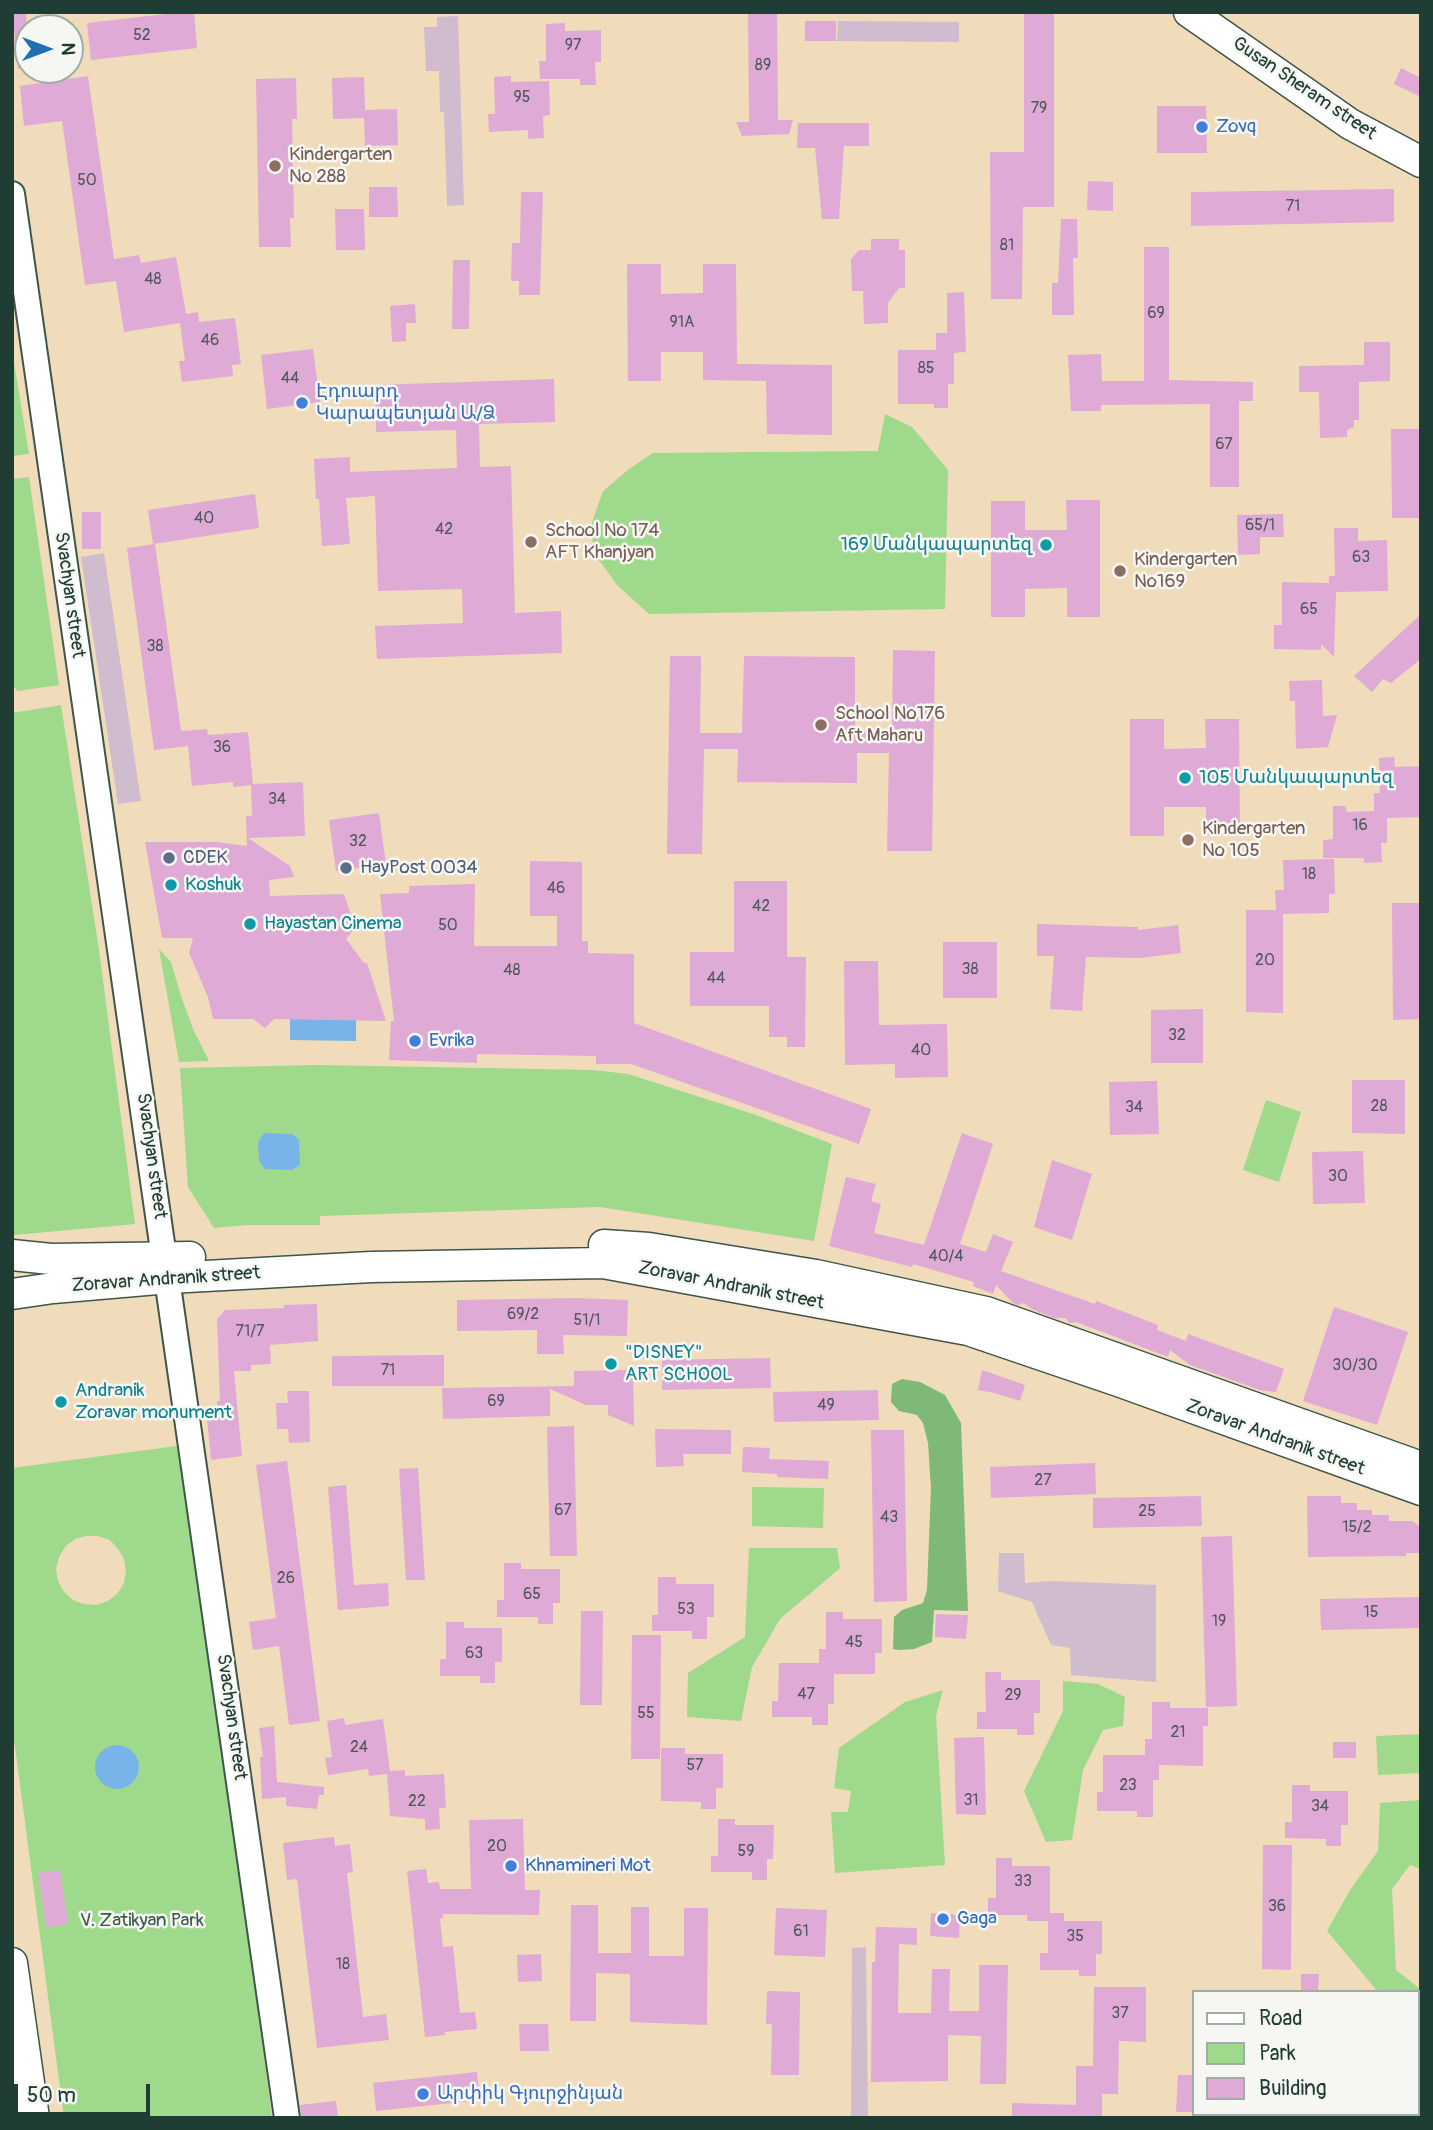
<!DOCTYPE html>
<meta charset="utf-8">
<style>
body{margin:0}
#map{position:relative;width:1433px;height:2130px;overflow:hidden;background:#f0dbba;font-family:Pangolin,sans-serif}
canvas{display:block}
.frame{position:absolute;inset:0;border:14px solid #1f3d34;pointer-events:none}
.legend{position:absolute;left:1192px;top:1990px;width:228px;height:126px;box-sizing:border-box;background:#f6f6f2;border:2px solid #a0aca6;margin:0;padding:9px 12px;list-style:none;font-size:21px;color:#1f3d34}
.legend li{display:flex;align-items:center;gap:14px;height:35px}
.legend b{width:35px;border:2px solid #a0aca6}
.north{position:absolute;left:14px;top:14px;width:70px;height:70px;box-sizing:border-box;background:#f6f6f2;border:2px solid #a0aca6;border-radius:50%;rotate:90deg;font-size:19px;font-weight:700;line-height:28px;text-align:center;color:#1f3d34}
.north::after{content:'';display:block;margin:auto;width:24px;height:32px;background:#1f6fb2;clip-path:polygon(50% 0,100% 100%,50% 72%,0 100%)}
.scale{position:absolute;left:14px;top:2084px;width:136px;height:32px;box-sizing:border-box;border:4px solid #1f3d34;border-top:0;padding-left:9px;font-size:21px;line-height:24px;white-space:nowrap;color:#1f3d34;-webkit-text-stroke:5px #f6f6f2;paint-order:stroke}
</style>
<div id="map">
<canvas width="1433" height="2130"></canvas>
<div class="frame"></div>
<ul class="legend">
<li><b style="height:9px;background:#fff"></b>Road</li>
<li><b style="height:19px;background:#9fd98c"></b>Park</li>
<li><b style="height:19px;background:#e0aad6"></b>Building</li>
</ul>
<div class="north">N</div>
<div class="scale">50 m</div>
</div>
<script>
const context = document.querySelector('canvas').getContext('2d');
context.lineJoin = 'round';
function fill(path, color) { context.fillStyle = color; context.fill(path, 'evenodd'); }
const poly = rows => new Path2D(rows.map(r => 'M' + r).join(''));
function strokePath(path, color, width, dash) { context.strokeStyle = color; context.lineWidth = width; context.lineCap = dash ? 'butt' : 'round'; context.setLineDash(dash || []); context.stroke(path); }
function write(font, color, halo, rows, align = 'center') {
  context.font = font + ' Pangolin,"Noto Sans Armenian",sans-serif'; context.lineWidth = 5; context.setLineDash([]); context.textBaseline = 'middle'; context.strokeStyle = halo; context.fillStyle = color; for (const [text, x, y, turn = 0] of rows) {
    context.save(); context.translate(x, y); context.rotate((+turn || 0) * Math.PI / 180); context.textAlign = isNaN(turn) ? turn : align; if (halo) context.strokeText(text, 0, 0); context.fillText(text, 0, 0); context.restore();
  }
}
fill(poly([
 [458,16,464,205,447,206,444,112,440,112,439,71,426,71,424,27,437,27,437,17],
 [838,21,959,22,959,42,837,41],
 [104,553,141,801,118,804,81,557],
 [999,1553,1024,1553,1025,1583,1051,1581,1156,1585,1156,1682,1071,1675,1070,1648,1051,1645,1032,1602,998,1591],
 [866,1947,868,2118,851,2118,852,1948]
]), '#cfbdcf');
fill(poly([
 [12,350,29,454,12,456],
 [885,414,912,427,948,470,945,609,649,614,617,585,596,556,590,528,603,491,629,469,653,453,878,451],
 [29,477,59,685,18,691,12,685,12,479],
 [61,705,99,950,135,1224,14,1235,12,713],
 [159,949,171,962,180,993,193,1029,209,1061,179,1062],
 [318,1065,593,1070,628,1074,753,1114,832,1144,814,1241,600,1207,320,1216,320,1225,247,1225,214,1228,188,1187,180,1068],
 [1266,1100,1301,1112,1279,1182,1243,1170],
 [184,1445,272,2118,64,2118,12,1724,12,1468],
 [86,1536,98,1536,110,1540,118,1549,124,1559,126,1571,124,1583,117,1594,108,1601,96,1605,84,1604,73,1600,64,1592,58,1581,56,1569,59,1557,65,1547,75,1539],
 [752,1487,824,1488,823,1528,752,1526],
 [749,1548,837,1548,840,1568,780,1619,752,1667,741,1721,687,1717,688,1673,745,1637],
 [1063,1681,1098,1684,1125,1697,1123,1726,1103,1730,1083,1770,1072,1840,1046,1842,1024,1791,1063,1711],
 [943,1690,936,1716,945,1865,835,1873,831,1812,848,1812,851,1791,834,1788,839,1748,905,1702],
 [1421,1734,1421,1773,1378,1775,1376,1736],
 [1420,1800,1421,1869,1410,1865,1392,1889,1396,1970,1419,1988,1421,1978,1421,2047,1417,2043,1417,1992,1378,1992,1327,1931,1350,1890,1378,1851,1380,1803]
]), '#9fd98c');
fill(poly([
 [902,1379,920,1382,945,1395,961,1423,968,1611,934,1610,932,1642,914,1649,899,1650,893,1649,894,1617,902,1610,923,1603,927,1590,931,1488,928,1443,923,1423,917,1415,899,1411,891,1402,892,1384]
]), '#7fb978');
fill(poly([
 [290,1019,356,1019,356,1041,290,1040],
 [264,1133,292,1134,299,1140,300,1165,292,1170,265,1169,259,1161,258,1142],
 '95 1767a22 22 0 1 1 44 0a22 22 0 1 1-44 0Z'
]), '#78b4ea');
fill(poly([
 [12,12,26,12,28,68,18,69],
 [184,12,194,12,197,48,91,60,87,23],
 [748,12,777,12,778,120,793,120,789,134,742,136,736,122,749,122],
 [1024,12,1054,12,1054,207,1023,207,1022,299,991,299,990,152,1024,152],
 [805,21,836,21,836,41,805,41],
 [565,23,565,31,601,30,601,62,595,62,596,85,580,85,580,79,540,79,539,61,546,61,546,24],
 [1401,68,1421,78,1421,97,1394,84],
 [88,76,114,259,139,255,141,263,176,257,186,314,198,312,199,322,235,318,241,364,232,365,233,376,182,382,179,361,185,361,180,323,124,332,116,281,85,285,62,121,24,126,20,86],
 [511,76,511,82,549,81,550,115,543,116,544,138,528,139,528,130,489,132,488,114,495,114,494,77],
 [364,77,365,110,397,109,398,145,365,146,364,118,333,119,332,78],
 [296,78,297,119,292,119,294,218,290,218,291,247,259,247,256,79],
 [1157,106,1206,106,1207,153,1157,153],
 [798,123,869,123,869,146,844,146,839,219,822,219,815,148,797,148],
 [1088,181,1113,182,1113,211,1087,210],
 [369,187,397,187,398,217,369,217],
 [1394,189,1394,222,1191,226,1191,192],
 [521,192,543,192,540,295,519,295,519,281,511,281,512,243,520,243],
 [335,209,364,209,365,250,336,250],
 [1061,219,1077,219,1078,258,1073,258,1074,315,1052,315,1052,283,1058,283],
 [871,239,899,239,899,250,905,250,905,288,899,288,888,303,888,323,864,324,863,291,852,291,851,259,859,250,871,250],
 [1144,247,1169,247,1169,380,1253,382,1253,401,1239,401,1239,487,1210,487,1210,404,1101,405,1101,411,1071,411,1068,355,1101,354,1102,381,1144,381],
 [453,260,470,260,469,329,452,329],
 [627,264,661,264,661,294,703,293,703,264,736,264,737,364,832,365,832,435,767,434,766,381,703,380,703,352,661,352,661,381,628,381],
 [964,292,966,352,954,353,954,384,948,384,948,408,934,408,934,404,898,404,898,350,936,350,936,333,947,333,947,293],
 [415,304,416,323,406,323,406,341,392,342,390,306],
 [1364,342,1390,342,1390,381,1359,382,1359,420,1354,420,1354,427,1347,430,1347,437,1320,438,1319,392,1299,392,1299,366,1364,365],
 [313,349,320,402,267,409,261,355],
 [554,379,555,422,479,424,480,467,511,466,515,613,561,611,562,653,377,659,375,626,463,623,462,589,378,591,375,496,346,498,350,544,322,546,319,499,316,499,314,459,350,457,350,472,457,468,456,430,376,432,375,385],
 [1391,429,1421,429,1421,518,1392,518],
 [255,494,259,528,153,544,148,510],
 [1066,500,1100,500,1100,617,1067,617,1067,588,1025,589,1025,617,991,617,991,501,1025,501,1025,530,1067,530],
 [82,512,101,512,101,549,82,549],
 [1283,514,1284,537,1260,537,1260,554,1238,555,1237,515],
 [1334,528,1358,528,1358,541,1387,540,1388,591,1336,592,1334,657,1321,644,1321,650,1274,649,1274,625,1282,625,1282,582,1329,583,1329,576,1335,576],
 [155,544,181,731,207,729,208,735,248,732,253,784,303,782,305,836,248,838,290,866,294,877,269,880,270,896,344,894,355,928,346,939,364,963,367,963,386,1021,274,1019,265,1028,253,1019,213,1019,208,997,189,953,193,938,162,938,145,842,216,842,247,846,246,816,252,816,251,785,233,787,233,782,192,786,188,746,154,750,127,548],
 [1421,614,1421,659,1391,683,1383,679,1372,692,1354,676],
 [893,650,935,651,932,851,887,851,889,753,857,753,857,783,737,782,738,749,704,749,702,854,667,854,670,656,701,656,700,733,742,733,744,656,855,657,855,732,892,732],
 [1322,680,1323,716,1337,715,1328,747,1296,749,1295,701,1290,701,1289,681],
 [1130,719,1164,719,1164,749,1206,748,1205,719,1239,719,1240,835,1206,835,1206,807,1164,807,1164,836,1130,836],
 [1394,757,1395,767,1421,766,1421,817,1387,818,1387,843,1381,843,1382,862,1364,863,1364,858,1323,858,1323,840,1333,839,1333,806,1345,806,1347,812,1374,811,1374,793,1380,793,1379,758],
 [379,813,386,864,336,871,329,820],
 [1334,859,1335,894,1329,894,1329,913,1283,914,1283,1013,1246,1012,1246,910,1276,910,1275,890,1284,890,1283,860],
 [530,861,582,862,582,941,588,941,588,953,634,954,634,1023,871,1109,859,1144,631,1064,596,1064,596,1056,477,1054,477,1063,389,1060,391,1021,394,1021,380,894,409,893,409,886,475,884,474,946,557,946,557,916,530,916],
 [734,881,787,881,787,957,806,957,805,1047,787,1047,787,1037,769,1037,769,1006,690,1006,690,952,734,952],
 [1392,903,1421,903,1421,1019,1393,1020],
 [1037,924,1138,927,1138,930,1178,925,1181,953,1140,958,1086,957,1082,1011,1050,1009,1054,956,1037,956],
 [943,942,997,942,997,998,943,998],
 [844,961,878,961,879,1025,947,1024,948,1077,895,1078,895,1064,845,1065],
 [1203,1009,1203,1063,1151,1063,1151,1010],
 [1352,1080,1405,1080,1405,1134,1352,1133],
 [1157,1081,1159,1134,1110,1135,1109,1082],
 [962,1133,993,1144,960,1244,986,1252,993,1234,1013,1242,1001,1271,1095,1304,1096,1301,1158,1325,1157,1330,1186,1341,1188,1334,1284,1369,1276,1392,1260,1390,1190,1365,1170,1350,1168,1357,1076,1322,1070,1323,1065,1318,1054,1318,1034,1310,1023,1303,1018,1305,1013,1303,996,1285,993,1294,973,1286,974,1282,913,1264,912,1267,829,1246,846,1177,876,1184,871,1201,881,1204,874,1233,924,1245],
 [1363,1151,1365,1203,1313,1204,1312,1152],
 [1052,1160,1092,1174,1072,1240,1034,1227],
 [576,1298,628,1300,627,1336,563,1335,564,1354,537,1354,537,1330,457,1331,457,1300],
 [317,1304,318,1341,270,1345,271,1364,251,1365,251,1371,234,1371,242,1456,211,1460,207,1418,218,1417,217,1401,220,1401,217,1319,225,1310,284,1308,284,1305],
 [1334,1307,1408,1332,1377,1425,1303,1401],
 [444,1355,444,1386,332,1386,332,1356],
 [770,1358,771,1388,662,1390,662,1360],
 [633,1370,634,1426,608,1415,608,1405,586,1405,550,1389,550,1416,443,1419,442,1388,574,1386,574,1371],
 [982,1370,1025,1385,1020,1401,994,1393,978,1390],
 [878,1390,879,1420,774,1422,773,1392],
 [287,1391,309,1391,310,1442,289,1443,288,1429,277,1429,276,1403,288,1403],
 [574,1426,577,1556,550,1556,547,1427],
 [655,1429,731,1430,731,1454,683,1454,684,1466,656,1467],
 [871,1430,904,1430,907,1601,874,1602],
 [743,1447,770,1448,769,1459,829,1461,828,1479,777,1477,777,1474,742,1472],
 [287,1461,320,1721,289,1725,279,1646,253,1650,249,1622,276,1618,256,1465],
 [1095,1463,1096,1494,991,1498,990,1467],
 [418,1468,425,1580,406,1580,399,1469],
 [346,1485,354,1585,388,1583,389,1606,338,1610,328,1487],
 [1201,1496,1202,1526,1093,1528,1093,1498],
 [1307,1496,1341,1496,1341,1503,1357,1503,1357,1510,1372,1510,1372,1515,1389,1515,1389,1521,1412,1521,1421,1527,1421,1553,1406,1553,1406,1556,1308,1557],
 [1232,1536,1237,1706,1206,1707,1201,1537],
 [504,1563,521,1563,521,1569,560,1569,560,1603,553,1603,553,1624,538,1624,538,1617,497,1617,497,1600,504,1600],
 [658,1577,676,1577,676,1584,714,1584,714,1617,707,1617,707,1639,692,1639,692,1631,652,1631,652,1615,658,1615],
 [1421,1597,1421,1628,1321,1630,1320,1599],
 [581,1611,603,1611,602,1705,580,1705],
 [826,1612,843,1612,843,1619,882,1619,882,1653,875,1653,875,1674,834,1674,834,1704,828,1704,828,1725,812,1725,812,1717,772,1717,772,1701,778,1701,779,1663,819,1663,819,1649,826,1649],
 [936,1614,968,1615,966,1639,935,1637],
 [446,1622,464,1622,464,1628,502,1628,502,1662,495,1662,495,1683,480,1683,480,1676,440,1676,440,1659,446,1659],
 [632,1635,661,1635,660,1759,631,1759],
 [985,1672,1001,1672,1001,1680,1040,1680,1040,1713,1034,1713,1034,1735,1017,1735,1017,1729,977,1729,977,1712,986,1712],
 [1152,1702,1170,1702,1170,1708,1208,1708,1208,1726,1203,1726,1203,1766,1159,1765,1159,1780,1153,1780,1153,1817,1137,1817,1137,1811,1097,1811,1097,1792,1103,1792,1103,1755,1145,1755,1145,1739,1152,1739],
 [344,1718,345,1725,383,1719,390,1771,405,1770,405,1776,444,1774,446,1808,439,1808,440,1829,425,1830,425,1819,390,1816,387,1774,369,1776,368,1769,328,1775,325,1758,332,1757,327,1721],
 [274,1726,277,1782,324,1787,324,1795,319,1795,317,1809,286,1806,286,1797,262,1799,260,1757,263,1757,259,1728],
 [984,1737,986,1815,956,1814,954,1738],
 [1333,1742,1356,1742,1356,1758,1333,1758],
 [661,1748,685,1748,685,1754,723,1754,723,1788,716,1788,716,1809,701,1809,701,1802,661,1801],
 [1292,1785,1310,1785,1310,1791,1348,1791,1348,1825,1341,1825,1341,1846,1326,1846,1326,1839,1285,1838,1285,1822,1292,1822],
 [523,1819,525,1890,540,1890,539,1915,443,1914,443,1918,440,1919,443,1947,453,1946,460,2013,475,2012,477,2029,445,2032,445,2035,425,2037,407,1871,426,1869,428,1883,439,1882,440,1889,471,1889,469,1820],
 [718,1819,735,1819,735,1825,774,1825,773,1859,767,1859,767,1880,752,1880,752,1872,711,1872,711,1856,718,1856],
 [334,1837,335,1846,350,1844,353,1872,347,1873,363,2017,386,2014,389,2040,317,2048,297,1879,287,1880,283,1843],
 [1263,1845,1292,1845,1291,1970,1262,1969],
 [996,1858,1012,1858,1012,1866,1050,1866,1050,1913,1064,1913,1064,1921,1102,1921,1102,1954,1096,1954,1096,1976,1079,1976,1079,1970,1040,1970,1040,1953,1048,1953,1048,1921,1027,1921,1027,1915,988,1915,988,1898,996,1898],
 [60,1870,68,1924,46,1927,38,1873],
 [571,1905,598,1905,598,1953,631,1953,631,1907,649,1907,649,1956,684,1956,684,1908,708,1908,707,2025,630,2022,630,1974,596,1973,596,2021,570,2021],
 [776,1908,827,1910,825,1957,774,1955],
 [931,1913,960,1915,959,1938,930,1936],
 [876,1927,917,1928,917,1945,899,1944,898,2013,931,2013,932,1969,950,1969,949,2011,979,2011,979,1965,1008,1965,1006,2084,980,2084,981,2036,948,2035,948,2081,871,2082,872,1962,875,1962],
 [541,1954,542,1981,518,1982,517,1955],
 [1301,1974,1319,1974,1318,1992,1301,1992],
 [1094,1987,1146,1987,1146,2042,1119,2041,1118,2094,1102,2094,1102,2118,1012,2118,1012,2103,1076,2105,1076,2066,1093,2066],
 [767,1991,800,1992,799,2075,771,2075,772,2024,766,2024],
 [519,2024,548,2024,549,2051,520,2051],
 [477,2072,480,2100,376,2111,373,2083],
 [1178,2075,1193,2075,1193,2112,1176,2112],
 [336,2101,338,2118,302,2118,300,2105]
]), '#e0aad6');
const minor = poly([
 [12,194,287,2118]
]);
const major = poly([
 [1189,12,1350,124,1421,162],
 [604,1245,649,1248,816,1275,986,1312,1421,1467],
 [12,1255,51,1259,190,1257],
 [12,1294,53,1288,169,1278,371,1267,603,1263,968,1330,1118,1381,1421,1490],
 [12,1963,34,2118]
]);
strokePath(minor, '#3e5548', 28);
strokePath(major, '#3e5548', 33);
strokePath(minor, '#fff', 24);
strokePath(major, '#fff', 30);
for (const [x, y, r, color] of [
 [1202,127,7,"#3f7fe0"],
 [275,166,7,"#8d6e63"],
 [302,403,7,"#3f7fe0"],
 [531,542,7,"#8d6e63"],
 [1046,545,7,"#0f9aa8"],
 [1120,571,7,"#8d6e63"],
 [821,725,7,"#8d6e63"],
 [1185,778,7,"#0f9aa8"],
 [1188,840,7,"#8d6e63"],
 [169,858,7,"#5c6f8a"],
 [346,868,7,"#5c6f8a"],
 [171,885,7,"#0f9aa8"],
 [250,924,7,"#0f9aa8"],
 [415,1041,7,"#3f7fe0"],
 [611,1364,7,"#0f9aa8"],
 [61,1402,7,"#0f9aa8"],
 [511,1866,7,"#3f7fe0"],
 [943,1919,7,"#3f7fe0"],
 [423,2094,7,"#3f7fe0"]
]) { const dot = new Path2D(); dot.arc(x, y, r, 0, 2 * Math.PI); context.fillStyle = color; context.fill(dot); strokePath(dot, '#f6f6f2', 2.5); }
write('16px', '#4f585c', null, [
 ["52",142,36],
 ["97",573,46],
 ["89",763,66],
 ["95",522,98],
 ["79",1039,109],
 ["50",87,181],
 ["71",1293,207],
 ["81",1007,246],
 ["48",153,280],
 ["69",1156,314],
 ["91A",682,323],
 ["46",210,341],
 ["85",926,369],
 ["44",290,379],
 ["67",1224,445],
 ["40",204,519],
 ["65/1",1260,526],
 ["42",444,530],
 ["63",1361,558],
 ["65",1309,610],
 ["38",155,647],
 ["36",222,748],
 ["34",277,800],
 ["16",1360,826],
 ["32",358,842],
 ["18",1309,875],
 ["46",556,889],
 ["42",761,907],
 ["50",448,926],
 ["20",1265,961],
 ["38",970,970],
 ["48",512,971],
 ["44",716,979],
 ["32",1177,1036],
 ["40",921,1051],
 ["28",1379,1107],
 ["34",1134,1108],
 ["30",1338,1177],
 ["40/4",946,1257],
 ["69/2",523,1315],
 ["51/1",587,1321],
 ["71/7",250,1332],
 ["30/30",1355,1366],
 ["71",388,1371],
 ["69",496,1402],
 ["49",826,1406],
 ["27",1043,1481],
 ["67",563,1511],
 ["25",1147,1512],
 ["43",889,1518],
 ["15/2",1357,1528],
 ["26",286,1579],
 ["65",532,1595],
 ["53",686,1610],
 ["15",1371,1613],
 ["19",1219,1622],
 ["45",854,1643],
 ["63",474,1654],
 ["47",806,1695],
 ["29",1013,1696],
 ["55",646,1714],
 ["21",1178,1733],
 ["24",359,1748],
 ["57",695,1766],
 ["23",1128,1786],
 ["31",971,1801],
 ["22",417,1802],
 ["34",1320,1807],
 ["20",497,1847],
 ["59",746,1852],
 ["33",1023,1882],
 ["36",1277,1907],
 ["61",801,1932],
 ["35",1075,1937],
 ["18",343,1965],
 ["37",1120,2014]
]);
write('19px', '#1f3d34', '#f6f6f2', [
 ["Gusan Sheram street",1304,89,34],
 ["Svachyan street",69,595,82],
 ["Svachyan street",151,1156,82],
 ["Zoravar Andranik street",166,1280,-4],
 ["Zoravar Andranik street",731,1286,11],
 ["Zoravar Andranik street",1275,1438,20],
 ["Svachyan street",231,1717,82]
]);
write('19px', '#366cbe', '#f6f6f2', [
 ["Zovq",1216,127],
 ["Էդուարդ",316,392],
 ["Կարապետյան Ա/Ձ",316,414],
 ["Evrika",429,1041],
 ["Khnamineri Mot",525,1866],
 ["Gaga",957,1919],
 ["Արփիկ Գյուրջինյան",437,2094]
], 'left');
write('19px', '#785e54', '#f6f6f2', [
 ["Kindergarten",289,155],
 ["No 288",289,177],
 ["School No 174",545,531],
 ["AFT Khanjyan",545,553],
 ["Kindergarten",1134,560],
 ["No169",1134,582],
 ["School No176",835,714],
 ["Aft Maharu",835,736],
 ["Kindergarten",1202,829],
 ["No 105",1202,851]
], 'left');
write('19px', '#0d838f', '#f6f6f2', [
 ["169 Մանկապարտեզ",1032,545,"right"],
 ["105 Մանկապարտեզ",1199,778],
 ["Koshuk",185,885],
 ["Hayastan Cinema",264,924],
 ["\"DISNEY\"",625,1353],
 ["ART SCHOOL",625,1375],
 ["Andranik",75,1391],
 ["Zoravar monument",75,1413]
], 'left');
write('19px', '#4e5e75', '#f6f6f2', [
 ["CDEK",183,858],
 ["HayPost 0034",360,868]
], 'left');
write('19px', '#395c46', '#f6f6f2', [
 ["V. Zatikyan Park",142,1921]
]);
</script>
